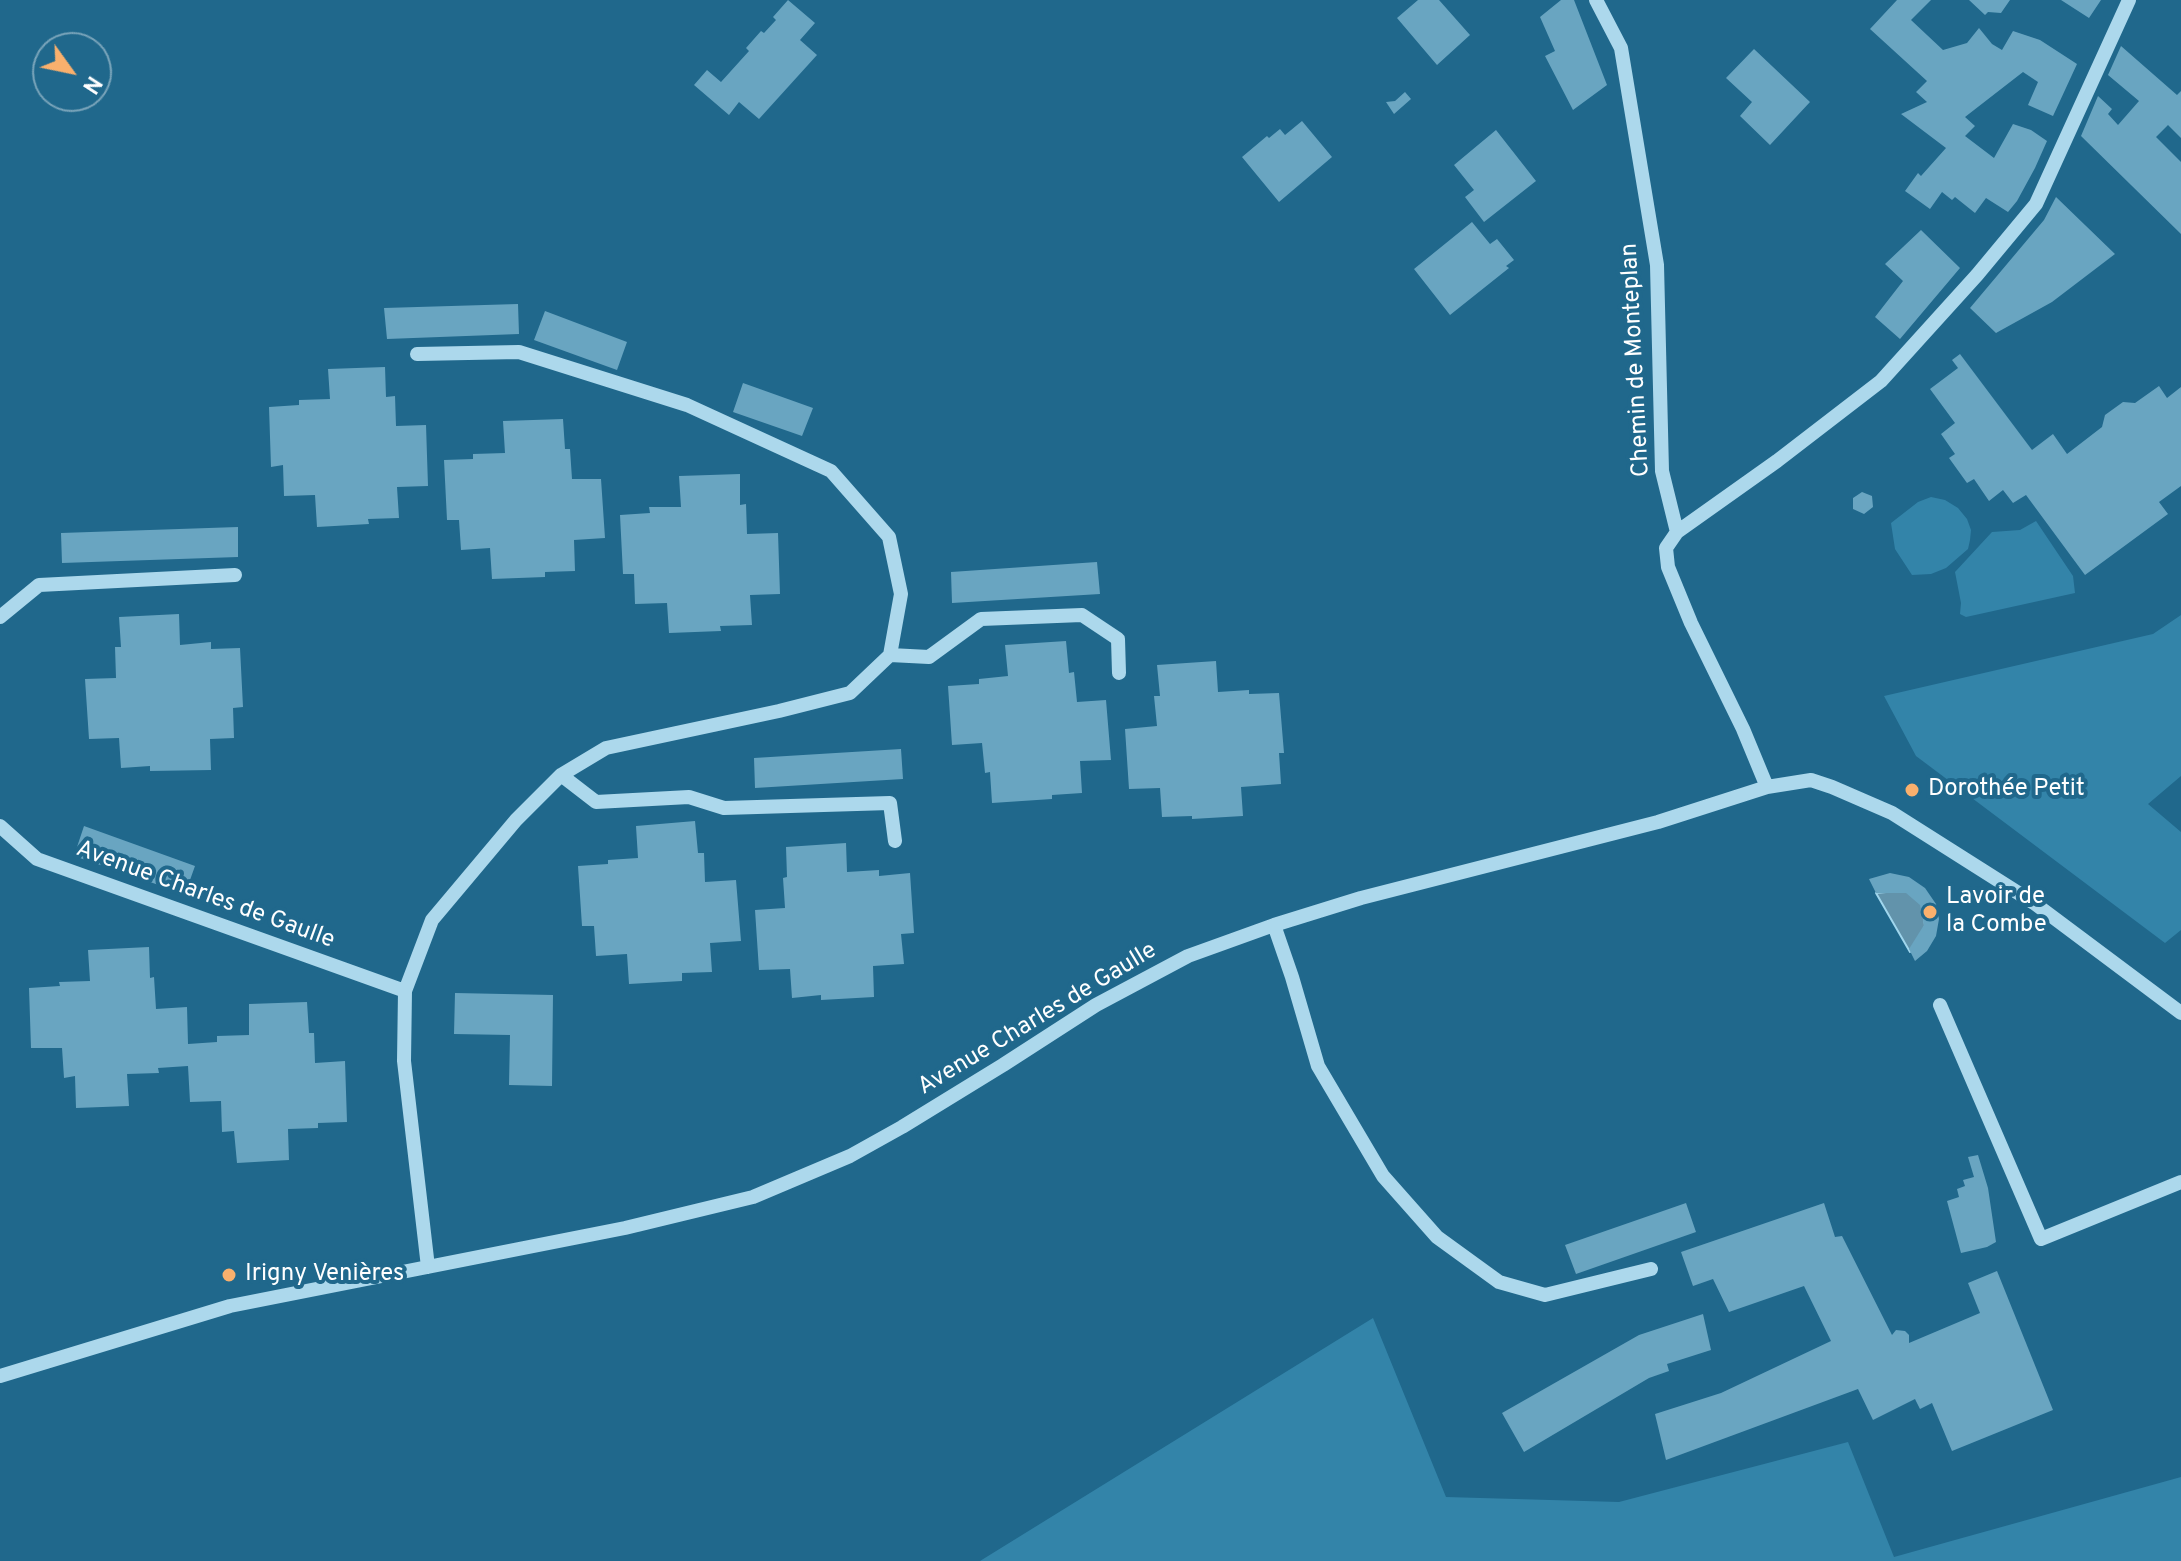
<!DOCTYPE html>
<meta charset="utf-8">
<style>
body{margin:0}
#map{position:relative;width:2181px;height:1561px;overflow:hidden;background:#20688c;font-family:Overpass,sans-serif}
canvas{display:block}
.north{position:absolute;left:32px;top:32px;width:80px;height:80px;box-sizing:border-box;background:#20688c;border:2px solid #79a4ba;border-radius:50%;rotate:123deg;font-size:22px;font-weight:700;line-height:32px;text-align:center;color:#fff}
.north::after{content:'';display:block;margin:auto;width:28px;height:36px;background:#f9b06d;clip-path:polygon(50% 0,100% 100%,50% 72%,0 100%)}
</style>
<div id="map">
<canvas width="2181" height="1561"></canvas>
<div class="north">N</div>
</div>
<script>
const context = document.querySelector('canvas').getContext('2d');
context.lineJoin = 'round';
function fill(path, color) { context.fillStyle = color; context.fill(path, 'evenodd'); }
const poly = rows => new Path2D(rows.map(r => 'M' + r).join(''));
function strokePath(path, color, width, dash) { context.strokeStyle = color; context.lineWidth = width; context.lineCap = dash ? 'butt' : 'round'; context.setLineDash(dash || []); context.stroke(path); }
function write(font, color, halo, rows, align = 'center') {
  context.font = font + ' Overpass,sans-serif'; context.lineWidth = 8; context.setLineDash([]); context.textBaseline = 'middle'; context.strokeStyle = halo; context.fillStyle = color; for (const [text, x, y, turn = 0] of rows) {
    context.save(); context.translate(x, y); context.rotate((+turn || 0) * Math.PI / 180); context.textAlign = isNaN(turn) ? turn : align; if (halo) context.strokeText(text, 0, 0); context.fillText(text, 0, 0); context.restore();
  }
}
fill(poly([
 [1931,497,1945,500,1958,508,1967,519,1971,530,1970,540,1968,549,1946,568,1931,574,1912,575,1895,549,1891,523,1918,502],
 [2036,521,2073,576,2075,593,1966,617,1960,614,1961,603,1955,572,1992,532,2020,530],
 [2181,615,2181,776,2148,804,2181,832,2181,930,2165,943,1916,756,1884,696,2153,634],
 [1373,1318,1446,1497,1619,1502,1848,1442,1894,1557,2181,1477,2181,1561,980,1561]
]), '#3384a9');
const water = poly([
 [1906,890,1923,904,1925,926,1919,940,1910,952,1876,893,1906,890]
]);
fill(water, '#6293ab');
strokePath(water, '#a0d6ed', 2);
fill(poly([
 [788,0,815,23,800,40,817,55,759,119,739,102,729,115,694,85,707,70,721,82,749,51,746,48,761,31,764,33,776,20,773,17],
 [1418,0,1439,0,1470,35,1437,65,1397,18],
 [1561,0,1574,0,1607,85,1573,110,1545,56,1555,51,1540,17],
 [1897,0,1931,0,1911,20,1943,50,1967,43,1979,28,1992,44,2002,50,2013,31,2040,40,2077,64,2053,116,2028,105,2038,82,2023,72,1965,117,1975,126,1965,136,1994,158,2013,124,2031,130,2047,141,2035,168,2017,201,2008,212,1986,198,1975,213,1955,197,1952,200,1942,192,1930,209,1905,191,1918,173,1921,176,1946,148,1901,114,1927,102,1916,92,1927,81,1870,29],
 [1969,0,2010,0,2001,13,1988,12,1985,15],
 [2061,0,2101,0,2089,18],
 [2121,46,2177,95,2181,91,2181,138,2168,125,2156,137,2181,162,2181,234,2081,136,2098,96,2112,109,2108,114,2118,125,2139,101,2108,75],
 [1754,49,1810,102,1770,145,1740,116,1752,102,1726,78],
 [1405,92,1411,99,1394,114,1386,102,1395,101],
 [1302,121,1332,157,1279,202,1242,157,1267,136,1269,138,1280,129,1285,135],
 [1496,130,1536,181,1484,222,1465,197,1474,190,1454,165],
 [2056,197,2115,254,2052,302,1996,333,1970,308,2044,220],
 [1472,222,1490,244,1497,239,1514,260,1506,266,1509,268,1450,315,1414,269],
 [1921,230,1960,268,1900,339,1875,317,1903,281,1885,264],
 [518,304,519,334,387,339,384,308],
 [545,311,627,342,617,370,534,340],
 [1960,354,2032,450,2053,434,2067,454,2102,427,2105,415,2123,402,2135,403,2159,386,2167,398,2181,387,2181,486,2159,502,2168,514,2085,575,2026,495,2013,503,2003,490,1989,501,1974,479,1967,483,1949,458,1955,454,1941,434,1955,423,1930,389,1958,368,1952,360],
 [385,367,386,397,395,396,396,426,426,425,428,486,397,487,399,518,368,519,369,524,317,527,315,495,284,496,283,465,271,467,269,407,299,405,299,400,330,399,328,369],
 [743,383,813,408,802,436,733,412],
 [563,419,565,449,570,449,572,479,601,479,605,538,574,540,575,571,545,572,545,577,492,579,490,548,461,550,459,520,447,520,444,460,473,459,473,454,505,453,503,421],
 [740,474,740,505,746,504,747,534,778,533,780,594,750,595,752,625,720,626,721,631,669,633,667,603,635,604,634,574,623,574,620,515,650,513,649,507,681,507,679,476],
 [1862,492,1872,496,1873,507,1864,514,1853,509,1853,498],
 [238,527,238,557,62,563,61,533],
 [1097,562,1100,594,952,603,951,572],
 [179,614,180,645,211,642,211,649,240,648,243,707,233,708,234,738,210,739,211,770,150,771,150,766,121,768,119,738,89,739,85,679,116,678,115,647,121,647,119,617],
 [1066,641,1069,673,1074,672,1077,702,1106,700,1111,760,1080,761,1082,793,1052,795,1052,799,992,803,990,772,985,773,982,743,952,745,948,686,979,684,979,679,1008,676,1005,645],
 [1216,661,1218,692,1249,690,1249,694,1279,693,1284,753,1279,753,1281,784,1241,787,1243,816,1192,819,1192,816,1162,817,1160,788,1129,789,1125,729,1157,726,1154,696,1160,696,1157,665],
 [901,749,903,779,755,788,754,758],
 [695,821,698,853,704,853,705,882,736,880,741,941,710,943,712,972,682,973,682,981,629,984,627,954,596,956,594,926,582,926,578,866,608,864,608,860,638,858,636,826],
 [84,826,195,866,185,894,74,856],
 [846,843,847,872,879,870,879,876,910,873,914,933,901,934,904,964,873,966,874,997,821,1000,821,995,792,998,790,969,759,970,755,910,785,908,783,878,787,877,786,847],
 [1890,873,1909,877,1925,888,1936,904,1939,919,1936,936,1927,951,1915,961,1909,949,1924,925,1920,905,1906,893,1876,893,1869,879],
 [149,947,150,978,154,977,156,1009,187,1007,188,1044,217,1042,217,1036,249,1035,249,1004,307,1002,309,1033,314,1033,315,1063,345,1061,347,1122,318,1123,318,1128,288,1129,289,1160,237,1163,234,1131,222,1132,221,1101,190,1102,188,1066,158,1068,159,1073,127,1074,129,1106,76,1108,75,1076,64,1078,62,1048,31,1048,29,988,60,986,59,982,90,981,88,950],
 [455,993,553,995,552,1086,509,1085,510,1035,454,1034],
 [1978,1155,1988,1188,1996,1242,1987,1247,1961,1253,1947,1201,1959,1197,1957,1189,1965,1186,1963,1180,1974,1177,1968,1157],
 [1686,1203,1696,1232,1576,1274,1565,1245],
 [1824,1203,1835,1237,1842,1236,1892,1335,1896,1330,1905,1331,1909,1335,1909,1343,1980,1313,1968,1283,1997,1271,2053,1410,1952,1451,1932,1403,1920,1409,1915,1399,1873,1420,1858,1389,1666,1460,1655,1414,1721,1393,1831,1341,1804,1286,1729,1312,1713,1279,1693,1286,1681,1252],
 [1703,1314,1711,1350,1667,1364,1669,1371,1649,1378,1524,1452,1502,1413,1639,1335]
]), '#69a5c1');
strokePath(poly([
 [1596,0,1621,48,1657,265,1662,471,1677,532],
 [417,354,519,352,687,405,831,471,889,537,901,594,890,655,850,693,779,711,606,748,561,775,516,820,432,920,405,991,404,1061,428,1267],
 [0,617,39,585,235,575],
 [890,655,929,657,981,619,1082,615,1118,639,1119,673],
 [561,775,596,802,689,797,724,808,890,803,895,841],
 [1767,787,1743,729,1691,623,1668,567,1666,548,1677,532,1777,461,1881,381,1977,275,2036,204,2129,0],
 [0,826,37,859,405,991],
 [1274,925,1292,977,1318,1066,1383,1176,1437,1237,1499,1282,1545,1295,1651,1269],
 [1940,1005,2041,1239,2181,1182],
 [0,1376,230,1306,625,1228,753,1197,850,1156,902,1127,1003,1065,1096,1005,1188,956,1274,925,1361,898,1658,822,1767,787,1811,780,1832,787,1892,813,2034,903,2181,1013]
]), '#acd8ec', 14);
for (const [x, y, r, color] of [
 [1912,790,8,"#f9b06d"],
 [1930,912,8,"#f9b06d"],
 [229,1275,8,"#f9b06d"]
]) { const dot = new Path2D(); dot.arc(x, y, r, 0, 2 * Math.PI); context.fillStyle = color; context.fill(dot); strokePath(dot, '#20688c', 3); }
write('24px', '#fff', '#20688c', [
 ["Chemin de Monteplan",1637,360,-93],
 ["Avenue Charles de Gaulle",205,896,20],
 ["Avenue Charles de Gaulle",1038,1020,-31]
]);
write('24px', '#fff', '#20688c', [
 ["Dorothée Petit",1928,790],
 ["Lavoir de",1946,898],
 ["la Combe",1946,926],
 ["Irigny Venières",245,1275]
], 'left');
</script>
